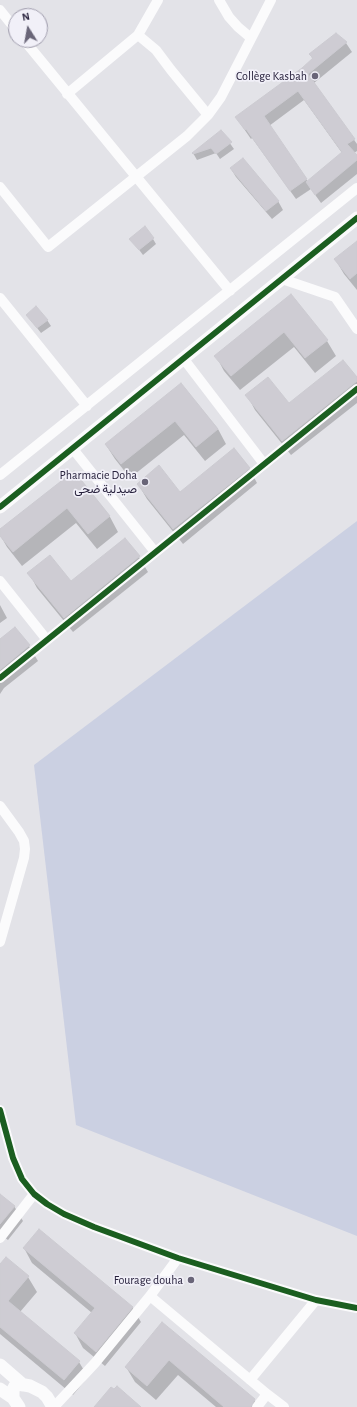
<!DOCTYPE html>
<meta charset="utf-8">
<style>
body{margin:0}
#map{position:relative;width:357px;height:1407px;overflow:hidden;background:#e3e3e8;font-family:"Alegreya Sans",sans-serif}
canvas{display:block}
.north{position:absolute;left:8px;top:8px;width:40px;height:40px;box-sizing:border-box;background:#f1f0f8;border:1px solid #a09dad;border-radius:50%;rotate:349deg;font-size:11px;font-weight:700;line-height:16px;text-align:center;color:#27213c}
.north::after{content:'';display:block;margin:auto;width:14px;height:18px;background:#696578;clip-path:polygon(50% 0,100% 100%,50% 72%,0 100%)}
</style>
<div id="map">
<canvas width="357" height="1407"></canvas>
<div class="north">N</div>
</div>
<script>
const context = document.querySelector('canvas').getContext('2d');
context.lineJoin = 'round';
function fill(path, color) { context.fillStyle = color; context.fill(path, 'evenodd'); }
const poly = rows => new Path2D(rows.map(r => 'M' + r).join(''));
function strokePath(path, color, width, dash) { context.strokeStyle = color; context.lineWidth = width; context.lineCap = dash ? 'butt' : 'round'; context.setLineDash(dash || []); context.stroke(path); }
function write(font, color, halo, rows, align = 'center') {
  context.font = font + ' "Alegreya Sans",Vazirmatn,sans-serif'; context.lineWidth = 3.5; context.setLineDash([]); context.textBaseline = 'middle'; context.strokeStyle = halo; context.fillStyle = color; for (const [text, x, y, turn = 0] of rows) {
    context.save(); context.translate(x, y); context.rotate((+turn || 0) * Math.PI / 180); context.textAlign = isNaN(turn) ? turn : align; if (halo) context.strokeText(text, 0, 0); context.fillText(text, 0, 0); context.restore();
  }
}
fill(poly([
 [357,521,357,1236,76,1125,34,765]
]), '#cbd0e2');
fill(poly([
 [336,34,346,43,352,52,314,83,357,144,357,151,354,153,357,156,357,174,321,203,311,189,296,199,252,138,251,139,242,126,236,117,303,68,313,60,310,54],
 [304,100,342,153,308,182,269,126],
 [221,131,234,149,220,159,216,153,197,160,193,153],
 [231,169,278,201,283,210,272,219,236,177],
 [131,239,153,239,156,244,143,255],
 [357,242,357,290,344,274,335,259],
 [291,296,327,341,336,356,315,373,294,347,240,390,224,371,216,356],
 [27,315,47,320,51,326,41,333],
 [357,379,357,403,291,455,255,410,247,395,289,404],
 [181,384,218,429,226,444,205,461,184,435,130,478,115,459,106,445],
 [249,468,257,483,183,544,147,499,138,484,180,493],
 [73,472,110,517,118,532,97,549,76,523,22,566,7,547,0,535,0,531],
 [125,539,139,557,148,572,73,632,37,588,29,573,71,582],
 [0,605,7,618,0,623],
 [15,628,29,646,38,661,4,688,0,694,0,640],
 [0,1195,14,1206,23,1221,8,1240,0,1234],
 [24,1248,132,1307,141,1322,105,1366,83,1348,75,1333,92,1313,32,1263],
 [0,1266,28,1277,37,1292,20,1312,79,1362,88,1377,73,1395,0,1334],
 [162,1324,254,1400,258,1407,216,1407,178,1375,156,1400,135,1382,126,1367]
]), '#0003');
const building = poly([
 [336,33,347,42,308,74,355,139,347,144,357,155,357,160,315,195,306,182,342,152,298,91,264,116,307,179,290,191,246,129,245,130,235,117,302,68,313,58,309,54,336,33],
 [221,130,232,142,216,154,211,148,193,154,192,153,221,130],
 [243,158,279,201,266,211,230,168,243,158],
 [145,226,154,238,139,250,129,239,145,226],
 [357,241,357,273,350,279,334,259,357,241],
 [291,294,328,340,305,358,284,332,231,376,214,356,291,294],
 [36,306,48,320,37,328,26,315,36,306],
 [343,360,357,377,357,381,282,441,245,395,268,377,289,403,343,360],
 [181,383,218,429,196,447,175,421,121,464,105,444,181,383],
 [234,448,250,468,173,529,137,484,159,465,180,492,234,448],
 [74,471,110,516,88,534,67,508,13,552,0,536,0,529,74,471],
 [125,538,140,556,64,618,27,573,50,555,71,581,125,538],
 [15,627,30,645,0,670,0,639,15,627],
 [0,1194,15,1206,0,1224,0,1194],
 [39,1229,133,1307,96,1352,74,1333,95,1308,23,1248,39,1229],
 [6,1257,29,1276,8,1301,80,1361,64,1380,0,1327,0,1264,6,1257],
 [162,1322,255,1399,251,1407,224,1407,169,1360,147,1386,125,1367,162,1322],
 [117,1386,141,1407,94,1407,111,1387,114,1389,117,1386]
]);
fill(building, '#ceccd3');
strokePath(building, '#cccbd1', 1);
strokePath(poly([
 [219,0,229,17,238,27,251,38],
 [0,10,16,30],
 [138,35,156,50,171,70,208,115],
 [24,40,230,291],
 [67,94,138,35,158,0],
 [0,187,48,247,187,136,208,115,221,97,271,0],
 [282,279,335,297,357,329],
 [0,298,87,406],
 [183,358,264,464],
 [73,449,155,552],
 [0,475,357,188],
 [0,581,47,640],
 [0,678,357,389],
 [0,806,19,832,24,841,25,849,24,858,0,942],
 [0,1110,13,1158,22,1179,34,1194,47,1204,64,1214,94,1227,178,1258,316,1300,357,1308],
 [0,1238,34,1194],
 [150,1296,267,1394,284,1407],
 [250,1380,316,1300],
 [54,1407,95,1363,150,1296,178,1258],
 [257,1407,267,1394]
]), '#fbfbfc', 10);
strokePath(poly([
 [0,507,357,218],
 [0,1365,23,1385],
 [0,1389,13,1398,19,1407],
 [13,1398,13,1390,15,1386,19,1384,30,1386,42,1392,47,1397,53,1407]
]), '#fbfbfc', 13);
strokePath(poly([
 [0,507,357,218],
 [0,678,357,389],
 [0,1110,13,1158,22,1179,34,1194,47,1204,64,1214,94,1227,178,1258,316,1300,357,1308]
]), '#1b5e20', 6);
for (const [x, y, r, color] of [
 [315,76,4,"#696578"],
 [145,482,4,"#696578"],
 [191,1280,4,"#696578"]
]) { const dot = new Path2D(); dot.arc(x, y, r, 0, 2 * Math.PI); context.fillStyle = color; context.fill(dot); strokePath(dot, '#f1f0f8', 1.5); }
write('12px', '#27213c', '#f1f0f8', [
 ["Collège Kasbah",307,76],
 ["Pharmacie Doha",137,475],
 ["صيدلية ضحى",137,489],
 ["Fourage douha",183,1280]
], 'right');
</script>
